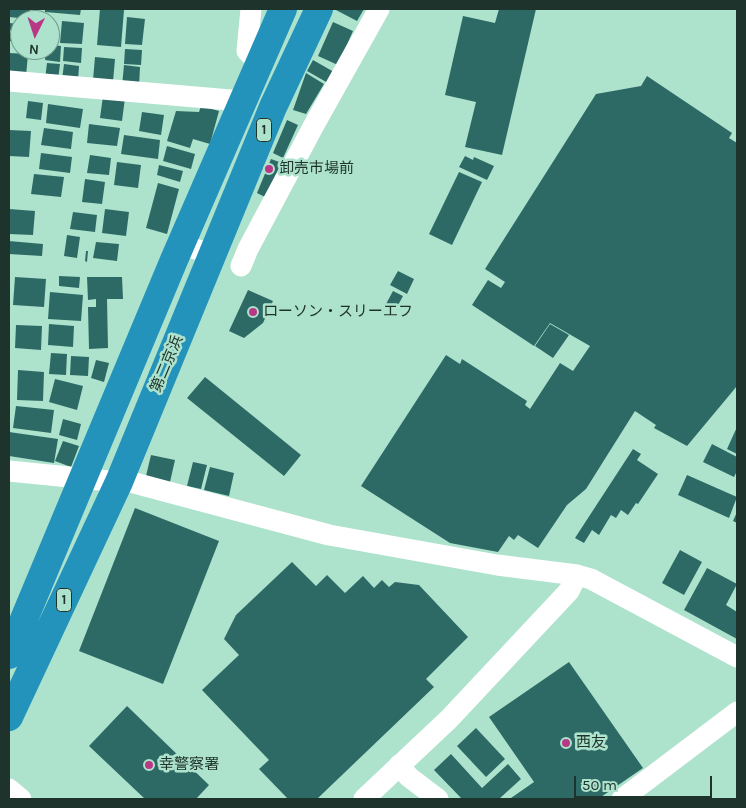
<!DOCTYPE html>
<meta charset="utf-8">
<style>
body{margin:0}
#map{position:relative;width:746px;height:808px;overflow:hidden;background:#ade2cd;font-family:Karla,sans-serif}
canvas{display:block}
.frame{position:absolute;inset:0;border:10px solid #1e332b;pointer-events:none}
.north{position:absolute;left:10px;top:10px;width:50px;height:50px;box-sizing:border-box;background:#ade2cd;border:1px solid #749c8c;border-radius:50%;rotate:184deg;font-size:14px;font-weight:700;line-height:20px;text-align:center;color:#1e332b}
.north::after{content:'';display:block;margin:auto;width:18px;height:22px;background:#b83885;clip-path:polygon(50% 0,100% 100%,50% 72%,0 100%)}
.scale{position:absolute;left:574px;top:776px;width:138px;height:22px;box-sizing:border-box;border:2px solid #1e332b;border-top:0;padding-left:6px;font-size:15px;line-height:18px;white-space:nowrap;color:#1e332b;-webkit-text-stroke:4px #ade2cd;paint-order:stroke}
</style>
<div id="map">
<canvas width="746" height="808"></canvas>
<div class="frame"></div>
<div class="north">N</div>
<div class="scale">50 m</div>
</div>
<script>
const context = document.querySelector('canvas').getContext('2d');
context.lineJoin = 'round';
function fill(path, color) { context.fillStyle = color; context.fill(path, 'evenodd'); }
const poly = rows => new Path2D(rows.map(r => 'M' + r).join(''));
function strokePath(path, color, width, dash) { context.strokeStyle = color; context.lineWidth = width; context.lineCap = dash ? 'butt' : 'round'; context.setLineDash(dash || []); context.stroke(path); }
function write(font, color, halo, rows, align = 'center') {
  context.font = font + ' Karla,"Noto Sans JP",sans-serif'; context.lineWidth = 5; context.setLineDash([]); context.textBaseline = 'middle'; context.strokeStyle = halo; context.fillStyle = color; for (const [text, x, y, turn = 0] of rows) {
    context.save(); context.translate(x, y); context.rotate((+turn || 0) * Math.PI / 180); context.textAlign = isNaN(turn) ? turn : align; if (halo) context.strokeText(text, 0, 0); context.fillText(text, 0, 0); context.restore();
  }
}
fill(poly([
 [9,9,30,9,29,19,9,17],
 [45,9,81,9,80,15,45,12],
 [100,9,124,10,121,47,97,45],
 [334,9,364,9,357,21],
 [499,9,536,9,502,155,465,147,476,102,445,95,463,16,495,23],
 [127,17,145,19,142,45,125,44],
 [62,21,84,23,82,44,60,43],
 [333,22,353,31,338,65,318,56],
 [9,23,20,24,20,31,9,30],
 [9,33,20,34,20,42,9,41],
 [50,45,61,46,60,62,45,60,46,50,50,50],
 [64,47,82,48,81,63,63,61],
 [125,49,142,50,141,65,124,64],
 [9,53,28,54,26,76,9,75],
 [95,57,115,59,113,82,93,80],
 [313,60,334,72,328,83,307,71],
 [47,63,60,64,58,80,45,79],
 [64,64,79,66,78,81,62,80],
 [124,65,140,67,139,87,122,86],
 [306,73,324,84,306,114,293,110],
 [647,76,732,133,729,138,737,143,737,386,687,446,654,428,656,425,635,411,586,489,567,505,538,548,518,535,514,540,509,536,498,552,450,543,361,486,446,355,460,364,462,359,527,401,525,405,530,409,560,363,573,371,590,346,550,323,534,346,472,305,488,280,501,288,505,282,485,269,596,94,641,86],
 [103,96,125,98,122,121,100,118],
 [28,101,43,103,41,120,26,118],
 [48,104,83,109,80,128,46,123],
 [201,106,219,111,210,144,193,139,190,148,167,141,176,111,199,112],
 [142,112,164,115,161,135,139,131],
 [287,120,298,125,283,158,273,153],
 [89,124,120,128,117,146,87,143],
 [44,128,73,132,71,149,41,145],
 [9,130,31,131,29,157,9,156],
 [124,135,160,140,158,159,121,154],
 [167,146,195,154,191,169,163,161],
 [41,153,72,157,70,173,39,169],
 [90,155,111,158,109,175,87,173],
 [465,156,473,160,474,157,494,166,487,180,459,167],
 [271,159,282,163,267,198,257,193],
 [117,162,141,165,138,188,114,185],
 [159,165,183,171,180,182,157,175],
 [459,172,482,182,452,245,429,234],
 [34,174,64,177,61,197,31,194],
 [85,179,105,182,102,204,82,202],
 [158,183,179,189,167,234,146,228],
 [9,209,35,211,33,235,9,234],
 [105,209,129,212,126,236,102,233],
 [73,212,97,215,95,232,70,229],
 [67,235,80,237,77,258,64,256],
 [9,241,43,244,42,256,9,254],
 [96,242,119,244,117,261,93,258],
 [86,251,88,251,87,262,85,261],
 [398,271,414,279,407,294,390,285],
 [59,276,80,277,79,288,59,286],
 [15,277,46,279,44,307,13,305],
 [87,277,122,277,123,299,107,299,108,348,89,349,88,307,96,307,96,299,88,300],
 [248,290,273,301,263,323,244,338,229,331],
 [393,291,403,296,396,309,386,304],
 [50,292,83,295,81,321,48,319],
 [49,324,74,326,73,347,48,345],
 [550,324,569,335,553,358,535,346],
 [16,325,42,326,41,350,15,348],
 [51,353,67,354,66,375,49,374],
 [71,356,89,357,88,376,70,375],
 [96,360,109,363,104,382,91,378],
 [18,370,44,372,43,401,17,400],
 [205,377,301,455,284,476,187,398],
 [55,379,83,386,77,410,49,402],
 [16,406,54,410,51,433,13,428],
 [63,419,81,424,77,440,59,435],
 [737,427,737,454,727,449],
 [9,432,58,439,54,463,9,456],
 [63,441,79,446,71,467,55,461],
 [712,444,737,457,737,471,734,477,703,462],
 [633,449,641,454,637,460,658,474,638,504,636,503,628,515,621,510,616,518,611,515,599,535,592,530,584,543,575,538],
 [151,455,175,460,170,482,146,476],
 [193,462,207,465,201,489,187,486],
 [210,467,234,473,229,496,204,490],
 [687,475,737,497,729,518,678,495],
 [135,508,219,541,163,684,79,651],
 [737,512,737,523,733,521],
 [680,550,702,562,684,595,662,583],
 [292,562,316,586,327,575,345,593,363,576,374,588,382,580,389,587,395,582,419,585,468,637,426,679,434,687,317,799,288,799,259,769,269,760,202,690,239,655,224,639,236,615],
 [707,568,737,584,726,605,737,612,737,639,684,610],
 [569,662,643,768,598,799,511,799,511,798,534,782,489,717],
 [127,706,209,785,196,799,145,799,89,746],
 [476,728,505,759,486,777,457,746],
 [451,754,482,788,508,764,521,779,499,799,462,799,434,770]
]), '#2e6a65');
strokePath(poly([
 [251,9,247,51,259,63],
 [9,81,242,101],
 [181,245,213,254],
 [241,266,248,249,314,125,379,9],
 [9,471,119,482,127,481,329,535,497,565,577,575,591,579,737,657],
 [399,765,409,777,438,799],
 [9,789,21,799],
 [364,799,449,719,569,591,577,575],
 [622,799,737,712]
]), '#fff', 21);
strokePath(poly([
 [9,655,174,260,283,9],
 [9,717,119,482,273,107,319,9]
]), '#2493bb', 28);
for (const [x, y, r, color] of [
 [269,169,5,"#b83885"],
 [253,312,5,"#b83885"],
 [566,743,5,"#b83885"],
 [149,765,5,"#b83885"]
]) { const dot = new Path2D(); dot.arc(x, y, r, 0, 2 * Math.PI); context.fillStyle = color; context.fill(dot); strokePath(dot, '#ade2cd', 2); }
for (const [x, y, w] of [
 [264,130,15],
 [64,600,15]
]) { const box = new Path2D(); box.roundRect(x - w / 2, y - 11.5, w, 23, 4); context.fillStyle = '#ade2cd'; context.fill(box); strokePath(box, '#1e332b', 1); }
write('bold 14px', '#1e332b', null, [
 ["1",264,130],
 ["1",64,600]
]);
write('15px', '#1e332b', '#ade2cd', [
 ["卸売市場前",279,169],
 ["ローソン・スリーエフ",263,312],
 ["西友",576,743],
 ["幸警察署",159,765]
], 'left');
write('15px', '#1e332b', '#ade2cd', [
 ["第二京浜",167,364,-67]
]);
</script>
